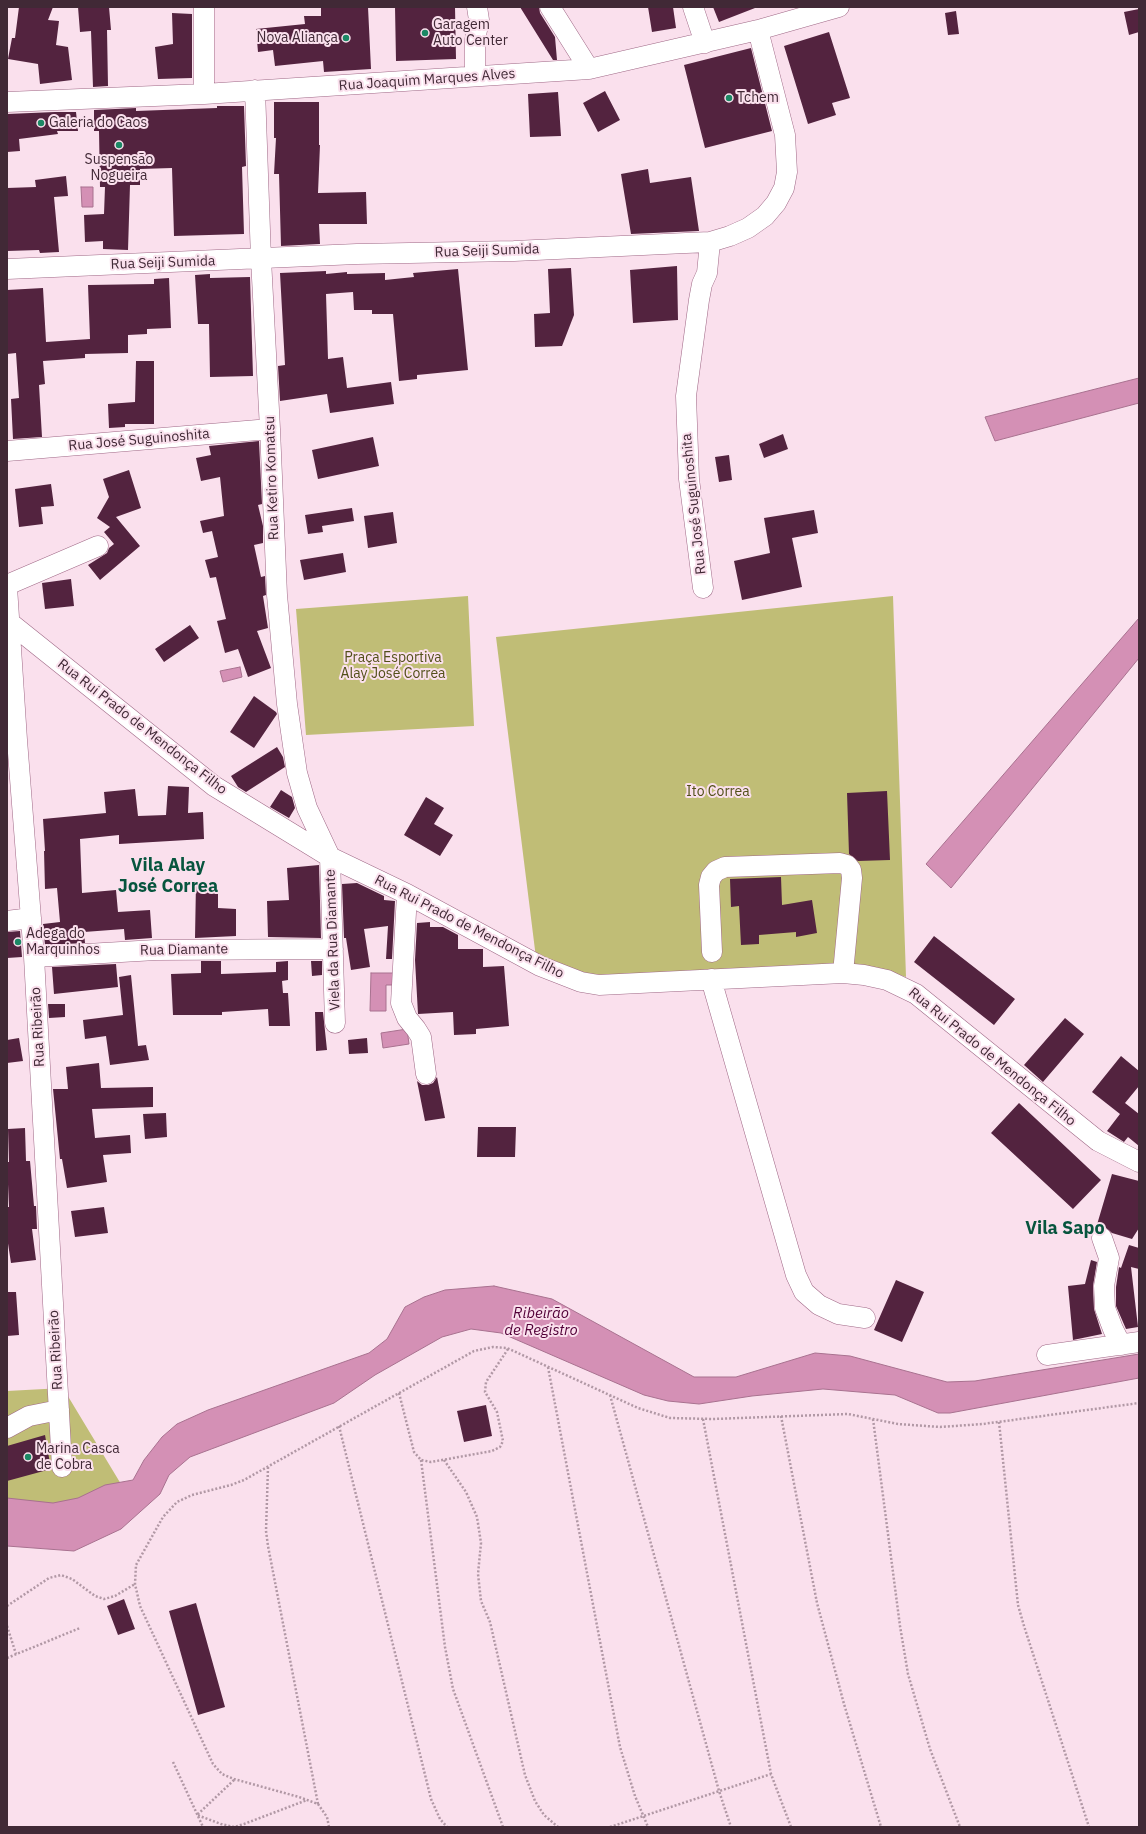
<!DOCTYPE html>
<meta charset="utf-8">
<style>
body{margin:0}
#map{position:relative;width:1146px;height:1834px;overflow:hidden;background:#fae0ed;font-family:"IBM Plex Sans",sans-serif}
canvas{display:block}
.frame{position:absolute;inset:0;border:8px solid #412936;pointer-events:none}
</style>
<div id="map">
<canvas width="1146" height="1834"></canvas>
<div class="frame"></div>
</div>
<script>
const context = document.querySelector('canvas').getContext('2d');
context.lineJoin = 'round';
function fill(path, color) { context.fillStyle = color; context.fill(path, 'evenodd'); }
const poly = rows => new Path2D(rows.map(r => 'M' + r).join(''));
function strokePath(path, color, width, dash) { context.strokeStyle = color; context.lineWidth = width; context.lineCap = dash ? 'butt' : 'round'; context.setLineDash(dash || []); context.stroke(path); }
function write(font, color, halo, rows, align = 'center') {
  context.font = font + ' "IBM Plex Sans",sans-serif'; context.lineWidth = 4; context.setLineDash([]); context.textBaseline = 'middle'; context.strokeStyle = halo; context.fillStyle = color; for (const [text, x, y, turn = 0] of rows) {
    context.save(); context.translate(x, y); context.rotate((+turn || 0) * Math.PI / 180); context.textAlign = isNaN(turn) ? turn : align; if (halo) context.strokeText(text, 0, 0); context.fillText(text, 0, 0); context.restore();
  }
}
fill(poly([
 [468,596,474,726,306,735,296,609],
 [893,596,906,977,879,968,846,963,602,975,578,973,536,958,496,637],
 [63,1388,130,1499,7,1529,7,1391]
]), '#c0bd76');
const water = poly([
 [81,187,93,187,93,207,82,207,81,187],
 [1139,378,1139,403,995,441,985,417,1139,378],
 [1139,618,1139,658,951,888,926,864,1139,618],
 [240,667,242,677,223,682,220,671,240,667],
 [371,973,396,973,395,985,386,985,386,1011,370,1011,371,973],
 [407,1029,409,1044,383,1048,381,1033,407,1029],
 [494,1286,552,1299,694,1377,736,1377,815,1353,850,1356,947,1382,975,1381,1139,1354,1139,1378,950,1413,938,1413,895,1395,823,1389,752,1396,699,1404,668,1401,644,1395,501,1333,471,1329,442,1337,375,1375,334,1403,190,1457,169,1475,160,1494,121,1529,74,1551,7,1546,7,1498,53,1503,78,1498,105,1485,133,1480,144,1460,162,1437,177,1424,208,1410,369,1353,387,1339,405,1307,424,1297,445,1290,494,1286]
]);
fill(water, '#d490b5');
strokePath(water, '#a8718f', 1);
fill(poly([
 [19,7,53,7,48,20,59,21,56,45,68,47,72,80,40,84,38,64,8,59,12,38,15,38],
 [78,7,109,7,111,30,107,30,108,86,93,87,91,31,80,32],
 [321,7,368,7,371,69,324,72,323,61,275,66,273,50,258,52,256,29,305,24,304,16,321,16],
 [395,7,455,7,456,59,396,61],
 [520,7,539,7,540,13,555,37,557,60,553,60],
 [648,7,673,7,676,28,652,32],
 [713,7,755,7,755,8,719,22],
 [1139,9,1139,32,1129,35,1124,12],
 [956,11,959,34,948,35,945,13],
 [172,13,192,14,192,78,158,79,155,47,173,44],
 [829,32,850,98,832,103,836,115,808,124,784,46],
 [751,48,772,131,705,148,684,65],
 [605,91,620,120,598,132,583,103],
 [558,92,561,136,530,137,528,94],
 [274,102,319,102,319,145,320,145,318,193,366,192,367,224,319,224,320,244,281,246,279,174,274,174,276,138,274,138],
 [217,106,244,106,246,166,242,167,244,234,174,236,172,168,140,169,140,185,130,185,128,250,103,249,103,241,85,242,84,215,104,214,105,187,100,187,99,131,94,131,94,110,136,108,136,111,217,108],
 [55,112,76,112,78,131,57,131,58,134,19,139,20,151,7,152,7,114],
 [648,169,650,183,691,177,699,231,631,234,621,174],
 [66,176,68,196,54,197,59,252,40,253,39,250,7,251,7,188,36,187,35,180],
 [677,266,678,320,633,323,630,270],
 [571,268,574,315,562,346,535,347,534,314,550,313,548,269],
 [458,269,468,370,417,375,417,379,399,381,393,314,372,314,372,310,354,310,353,292,326,294,328,359,343,357,347,388,391,382,394,404,330,413,327,394,280,401,278,366,285,365,280,273,326,271,326,274,347,272,347,274,385,273,385,280,414,277,413,273],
 [210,274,210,278,250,277,253,376,210,377,209,324,198,324,195,275],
 [169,278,171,328,147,329,147,334,128,335,128,353,85,354,85,358,43,361,45,384,39,385,42,437,13,439,11,399,19,398,16,353,7,354,7,290,43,288,46,342,90,339,88,285,154,284,154,279],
 [136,361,154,361,154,424,125,424,125,427,109,428,108,404,135,402],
 [783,434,788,449,764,458,759,444],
 [373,437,379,466,318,479,312,450],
 [259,441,262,504,258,505,263,526,263,543,254,545,261,577,265,576,266,595,263,596,268,628,257,631,271,668,248,677,238,649,225,653,217,621,226,619,216,577,210,578,205,560,218,557,212,531,203,533,200,521,224,516,220,477,201,481,196,458,211,455,209,446],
 [729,455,732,480,719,482,715,457],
 [129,470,141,508,116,517,140,546,100,580,88,565,107,553,109,548,114,544,104,532,110,527,97,518,109,497,103,479],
 [51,484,54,506,41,507,43,524,19,527,15,489],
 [352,508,354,521,322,526,323,532,308,534,305,515],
 [814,510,818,533,792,538,802,587,742,600,734,561,770,553,764,518],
 [393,512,397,543,368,548,364,516],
 [343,553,346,572,304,580,300,560],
 [71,579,74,606,45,609,42,583],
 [190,625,199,638,164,662,155,649],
 [254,696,276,712,277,714,254,748,230,732],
 [277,747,283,757,285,767,246,792,238,787,231,776],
 [168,786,189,787,188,813,203,812,204,839,119,844,119,835,80,839,82,893,116,890,118,912,150,910,152,938,125,940,124,929,84,932,85,943,45,945,43,924,60,922,57,888,45,889,44,851,45,851,43,819,106,813,104,792,135,789,138,816,166,815],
 [281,790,292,797,295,808,289,818,270,807],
 [887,791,890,860,858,861,849,854,847,793],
 [426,797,444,808,434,824,453,835,440,856,404,835],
 [319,865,321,938,268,937,267,901,289,900,287,868],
 [781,877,782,905,812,900,817,933,796,937,796,932,759,935,759,944,741,945,739,906,731,907,730,879],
 [196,883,218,883,218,908,236,909,236,936,195,938],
 [357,883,384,896,384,900,395,901,392,959,386,959,388,926,364,929,370,967,351,970,346,938,344,938,342,884],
 [430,922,430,927,443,927,458,935,458,949,483,949,483,967,504,966,509,1026,476,1029,476,1034,454,1035,453,1012,418,1014,415,960,417,923],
 [20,931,22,957,7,958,7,932],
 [934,936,1015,999,994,1025,914,962],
 [201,961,221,961,221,974,276,972,276,962,288,961,288,980,282,981,283,993,288,993,290,1026,269,1026,268,1009,222,1012,222,1015,173,1015,171,974,201,973],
 [311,961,322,961,322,975,312,976],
 [116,964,118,987,54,994,52,967],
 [131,975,138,1046,146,1045,149,1060,110,1065,106,1036,85,1039,83,1020,123,1015,119,977],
 [48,1004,65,1004,65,1017,49,1018],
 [315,1012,323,1012,327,1050,316,1051],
 [1065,1018,1084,1034,1043,1082,1024,1065],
 [19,1038,23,1061,7,1063,7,1040],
 [367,1038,368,1053,349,1054,348,1040],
 [1121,1056,1139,1071,1139,1086,1125,1103,1139,1114,1139,1146,1128,1137,1124,1142,1107,1131,1120,1114,1092,1092],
 [99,1063,101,1088,153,1087,153,1107,92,1109,95,1138,130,1135,131,1153,103,1155,107,1182,67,1188,62,1159,60,1159,53,1089,68,1089,66,1067],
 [437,1077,445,1118,425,1121,417,1081,422,1085,428,1085,433,1083],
 [1019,1103,1101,1180,1073,1209,991,1133],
 [166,1113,167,1137,145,1139,143,1114],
 [478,1127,516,1127,515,1157,477,1157],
 [25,1128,26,1161,30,1161,34,1206,36,1206,37,1229,32,1229,36,1260,11,1263,7,1237,7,1207,9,1207,7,1162,9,1162,8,1129],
 [1112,1174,1139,1181,1139,1228,1132,1239,1112,1233,1105,1227,1096,1228],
 [104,1207,108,1233,75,1237,71,1211],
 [1129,1245,1139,1248,1139,1269,1131,1267,1138,1327,1126,1329,1116,1306,1116,1287,1119,1267,1121,1268],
 [1091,1260,1097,1262,1093,1286,1094,1309,1102,1334,1073,1340,1068,1286,1085,1284],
 [896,1280,924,1292,902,1342,874,1330],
 [7,1292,16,1292,19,1335,7,1336],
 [486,1405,492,1436,464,1442,457,1411],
 [45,1435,51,1469,7,1481,7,1446],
 [124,1599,135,1629,118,1635,107,1606],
 [196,1603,225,1707,198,1715,169,1611]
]), '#53233f');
const minor = poly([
 [204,7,204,94],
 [550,7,589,69],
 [693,7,705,43],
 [475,76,475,40,479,20,477,7],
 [255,90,261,259,270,429,277,595,287,704,297,773,307,808,330,857,335,1023],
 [7,102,204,94,589,69,758,30,839,7],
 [7,269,357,254,514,251,686,243,710,242,730,236,748,228,765,216,776,203,784,188,787,172,785,135,758,30],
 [7,451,270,429],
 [7,585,98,546],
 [7,587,17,740,34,957,62,1467],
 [703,588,689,479,686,396,699,300,702,284,707,273,710,242],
 [9,622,214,786,330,857,407,894,540,966,581,982,599,985,843,973,864,975,887,980,916,994,1098,1141,1139,1162],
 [407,894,401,1003,407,1018,416,1029,421,1037,426,1074],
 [7,921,31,918],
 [712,952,709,885,711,877,716,871,725,867,840,863,847,865,851,870,852,878,843,973],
 [34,957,156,950,333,949],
 [711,979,796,1275,804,1292,819,1305,838,1314,865,1318],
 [1102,1238,1109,1258,1104,1286,1105,1308,1113,1329,1121,1345],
 [1047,1355,1139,1342],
 [7,1428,29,1416,59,1410]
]);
strokePath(minor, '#9f6886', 21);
strokePath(poly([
 [548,1367,620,1747,635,1796,648,1827],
 [399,1393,414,1452,421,1460,431,1462,492,1451,500,1447,503,1441,497,1412,485,1392,486,1382,508,1349],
 [610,1395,719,1791,731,1827],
 [781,1416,817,1603,844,1704,881,1827],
 [703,1419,771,1774,791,1827],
 [873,1419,900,1626,908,1674,930,1749,960,1827],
 [999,1422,1018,1605,1024,1626,1089,1827],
 [339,1426,431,1799,440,1819,447,1827],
 [421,1460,445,1647,453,1689,503,1827],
 [444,1460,466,1492,477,1517,481,1543,478,1574,481,1601,490,1622,525,1775,535,1801,544,1815,558,1827],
 [268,1467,266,1531,268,1546,318,1804],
 [7,1606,49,1578,61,1575,72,1579,95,1596,104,1599,115,1596,135,1584],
 [7,1626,16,1654],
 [7,1658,80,1628],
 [173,1762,203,1827],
 [234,1780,197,1815,221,1824,234,1827,244,1824,307,1800],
 [329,1827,327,1817,318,1804,299,1797,234,1779,222,1774,213,1764,140,1606,135,1584,136,1565,163,1517,177,1502,192,1495,231,1485,244,1480,474,1351,493,1347,507,1348,638,1408,670,1418,713,1419,848,1414,898,1424,940,1427,983,1424,1139,1403],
 [610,1827,771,1774]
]), '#b198a5', 2.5, [2, 2]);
strokePath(minor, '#fff', 20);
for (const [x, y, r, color] of [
 [425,33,4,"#1b8865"],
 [346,38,4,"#1b8865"],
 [729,98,4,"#1b8865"],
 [41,123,4,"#1b8865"],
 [119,145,4,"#1b8865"],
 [18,942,4,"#1b8865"],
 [28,1457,4,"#1b8865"]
]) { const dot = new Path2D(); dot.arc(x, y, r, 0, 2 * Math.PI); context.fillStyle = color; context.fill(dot); strokePath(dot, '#fae0ed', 1.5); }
write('14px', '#412936', '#fae0ed', [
 ["Garagem",433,25],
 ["Auto Center",433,41],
 ["Nova Aliança",338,38,"right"],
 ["Tchem",737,98],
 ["Galeria do Caos",49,123],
 ["Suspensão",119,160,"center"],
 ["Nogueira",119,176,"center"],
 ["Adega do",26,934],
 ["Marquinhos",26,950],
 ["Marina Casca",36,1449],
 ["de Cobra",36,1465]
], 'left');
write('14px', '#412936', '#fae0ed', [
 ["Rua Joaquim Marques Alves",427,80,-4],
 ["Rua Seiji Sumida",487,251,-2],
 ["Rua Seiji Sumida",163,263,-2],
 ["Rua José Suguinoshita",139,440,-5],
 ["Rua Ketiro Komatsu",272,478,-92],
 ["Rua José Suguinoshita",694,504,-96],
 ["Rua Rui Prado de Mendonça Filho",142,727,38],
 ["Rua Rui Prado de Mendonça Filho",469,927,27],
 ["Viela da Rua Diamante",333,940,-92],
 ["Rua Diamante",184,950,-1],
 ["Rua Ribeirão",38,1027,-93],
 ["Rua Rui Prado de Mendonça Filho",992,1057,39],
 ["Rua Ribeirão",56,1350,-93]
]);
write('14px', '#524f18', '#fae0ed', [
 ["Praça Esportiva",393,658],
 ["Alay José Correa",393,674],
 ["Ito Correa",718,792]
]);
write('italic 15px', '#520038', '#fae0ed', [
 ["Ribeirão",541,1314],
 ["de Registro",541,1331]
]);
write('bold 18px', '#07553e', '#fae0ed', [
 ["Vila Alay",168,866],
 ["José Correa",168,887],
 ["Vila Sapo",1065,1229]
]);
</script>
